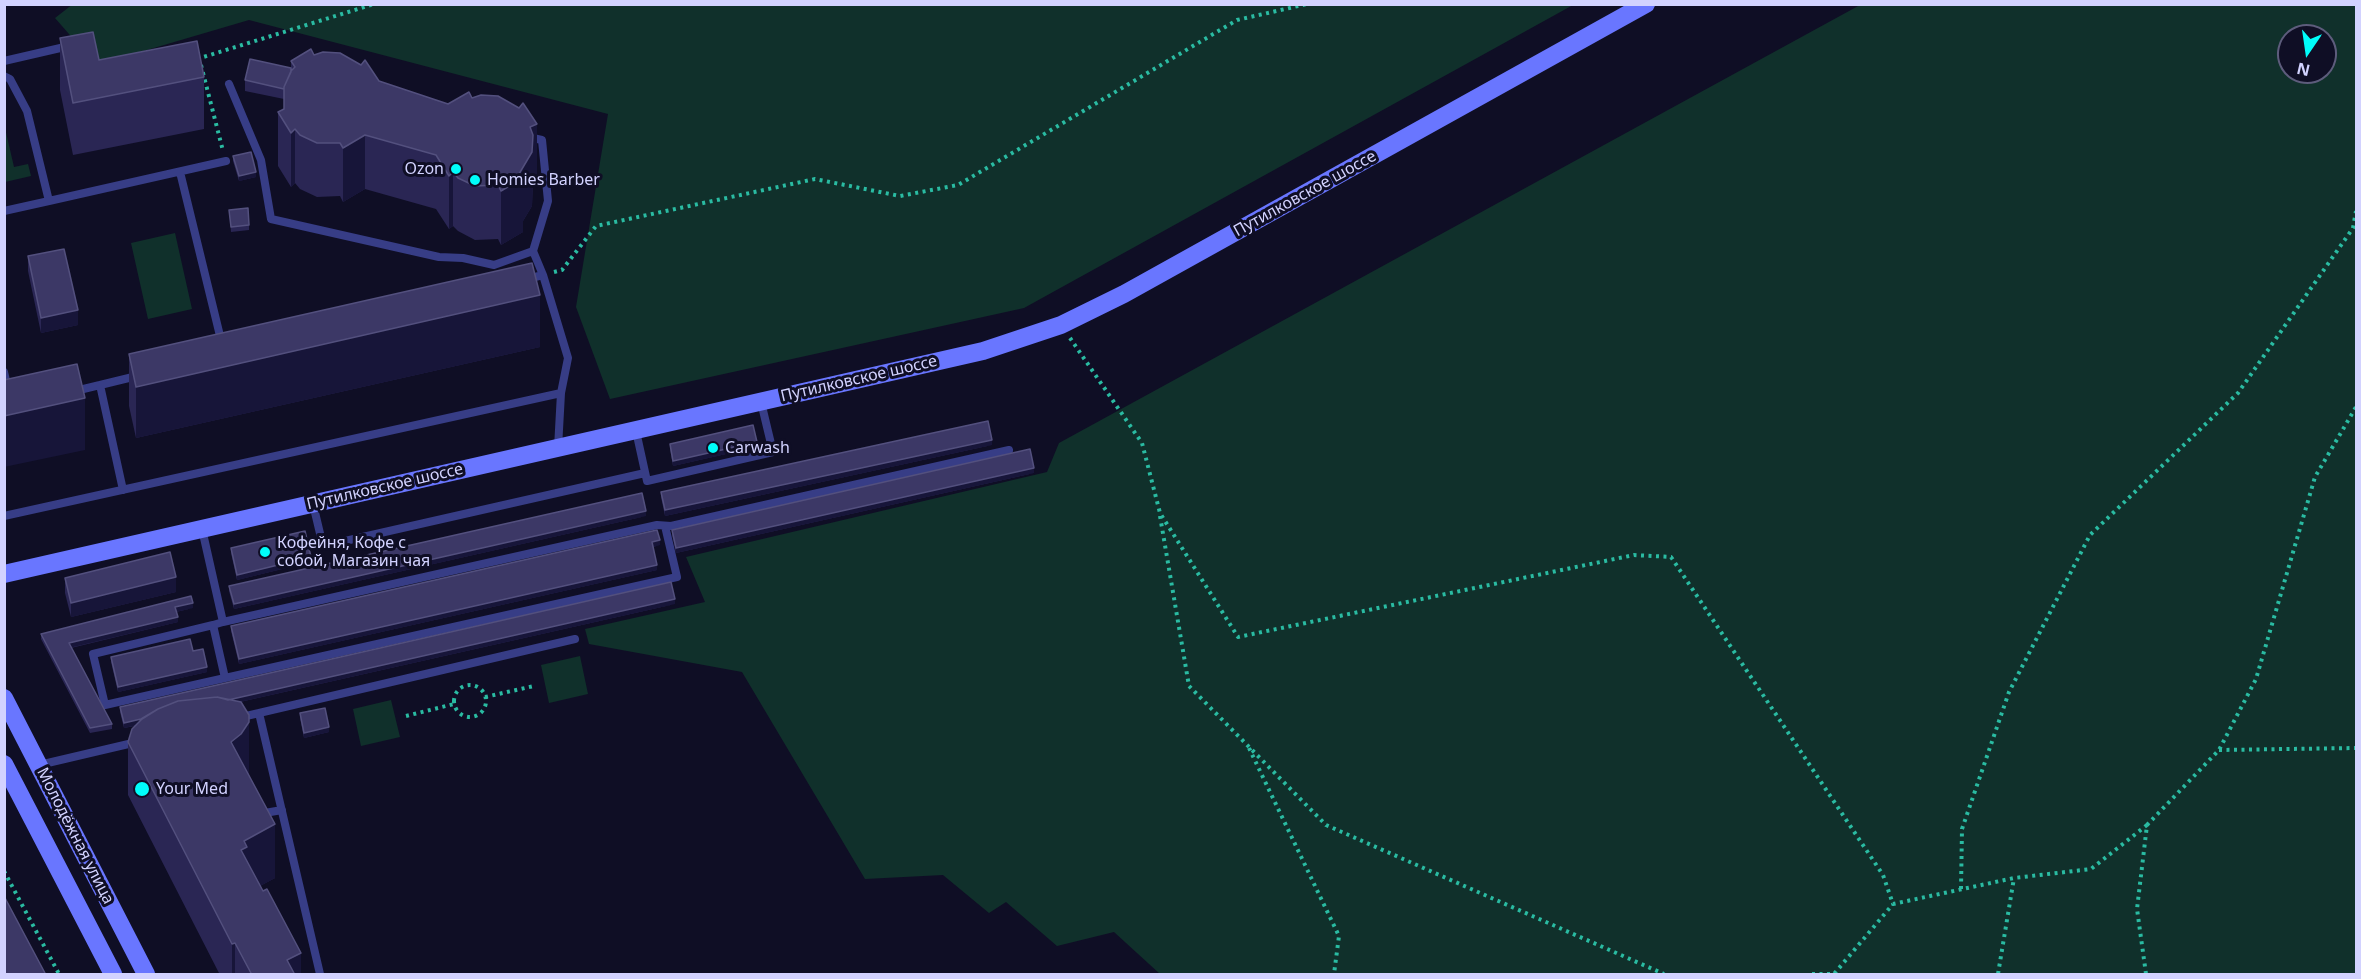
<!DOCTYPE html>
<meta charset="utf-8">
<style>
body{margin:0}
#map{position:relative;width:2361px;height:979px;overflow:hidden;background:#0f0e25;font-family:"Noto Sans",sans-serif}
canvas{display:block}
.frame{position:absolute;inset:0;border:6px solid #d2d2ff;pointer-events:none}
.north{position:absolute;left:2277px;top:24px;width:60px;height:60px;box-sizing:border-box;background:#0f0e25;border:2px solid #5d5c7c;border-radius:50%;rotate:193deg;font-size:16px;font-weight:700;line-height:24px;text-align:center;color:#d2d2ff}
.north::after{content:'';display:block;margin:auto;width:21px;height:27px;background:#00fdfa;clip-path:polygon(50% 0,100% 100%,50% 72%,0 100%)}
</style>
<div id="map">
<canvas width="2361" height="979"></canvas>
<div class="frame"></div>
<div class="north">N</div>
</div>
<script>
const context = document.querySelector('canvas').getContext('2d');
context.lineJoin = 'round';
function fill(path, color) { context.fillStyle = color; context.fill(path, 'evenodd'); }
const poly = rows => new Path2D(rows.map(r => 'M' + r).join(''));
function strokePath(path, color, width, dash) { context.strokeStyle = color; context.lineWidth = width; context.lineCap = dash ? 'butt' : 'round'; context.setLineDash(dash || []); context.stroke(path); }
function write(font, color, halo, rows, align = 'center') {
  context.font = font + ' "Noto Sans",sans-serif'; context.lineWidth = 6; context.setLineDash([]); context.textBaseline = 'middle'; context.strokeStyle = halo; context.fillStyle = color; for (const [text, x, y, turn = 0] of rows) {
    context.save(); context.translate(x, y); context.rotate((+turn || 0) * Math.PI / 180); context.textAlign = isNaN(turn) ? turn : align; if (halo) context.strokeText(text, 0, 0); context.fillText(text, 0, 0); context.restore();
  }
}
fill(poly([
 [73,4,1573,5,1024,308,610,399,576,307,608,114,249,20,96,65,55,18],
 [1860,5,2356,5,2356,974,1160,974,1114,932,1057,946,1006,902,989,913,943,875,865,879,742,672,589,644,585,629,705,602,686,557,1047,472,1059,443],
 [2289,36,2325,36,2325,72,2289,72],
 [5,128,14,167,28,164,31,176,5,182],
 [175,233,192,309,148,319,131,243],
 [580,656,588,694,549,703,541,665],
 [391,700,400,737,361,746,353,709]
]), '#10302b');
strokePath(poly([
 [197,59,374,4],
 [201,65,223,151],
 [554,272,562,270,596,226,815,179,900,196,958,185,1237,20,1307,4],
 [1070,338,1142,443,1160,513,1238,637,1634,555,1671,557,1883,875,1893,904,2014,878,2091,869,2147,825],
 [1160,516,1189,686,1326,825,1664,974],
 '454 701a16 16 0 1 1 32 0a16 16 0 1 1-32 0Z',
 [485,697,534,686],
 [406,716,454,704],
 [1249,748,1339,936,1334,974],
 [2219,750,2356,748],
 [4,871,59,974],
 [1961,889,1962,829,2009,692,2090,535,2238,393,2353,228,2356,211],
 [1812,974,1834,974,1893,904],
 [1998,974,2014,878],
 [2146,974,2137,909,2147,825,2219,750,2256,679,2315,477,2356,407]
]), '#2abba2', 4, [3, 4.5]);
strokePath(poly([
 [4,61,69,46],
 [4,76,10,79,27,111,49,201,226,161],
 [229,84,261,160,271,219,439,257,463,258,494,265,533,251,543,275],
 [528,137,542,140,548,201,533,251],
 [180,172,222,344],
 [4,211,49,201],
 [527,279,543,275,568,358,561,393,558,448],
 [4,372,8,389],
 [100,385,137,376],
 [75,391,100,385,123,490],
 [636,431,647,481,773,452,761,402],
 [313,504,323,546,645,473],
 [4,516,561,393],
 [202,529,223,622,657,525,671,526,1009,450],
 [223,622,213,625,225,678,677,577,665,526],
 [213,625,93,654,105,705,225,678],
 [259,713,320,974],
 [242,717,575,639],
 [39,765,137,742],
 [259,814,282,810]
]), '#373d86', 8);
strokePath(poly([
 [4,574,983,351,1061,325,1124,294,1646,4],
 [4,698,146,974],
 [4,764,113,974]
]), '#6976ff', 18);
fill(poly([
 [60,38,99,60,204,77,204,129,73,155,60,90],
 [314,55,379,81,448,104,472,98,537,178,533,179,532,206,523,221,523,232,501,245,498,239,475,240,458,231,453,226,449,229,436,209,365,189,343,202,340,196,317,197,300,189,295,183,291,187,278,166,278,112,284,109,284,99,245,91,245,80,291,68,291,61],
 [233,156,256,177,239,181,233,161],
 [229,210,249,225,249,230,231,232],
 [28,256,78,325,41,333,28,271],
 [540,347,136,438,129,406,129,354],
 [670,444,757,447,673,466,670,449],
 [992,445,665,516,661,497,661,492],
 [1034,473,676,553,672,535,672,530],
 [646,516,234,609,229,591,229,586],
 [660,545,653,547,657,570,239,664,231,631,231,626],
 [231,548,311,562,237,580,231,553],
 [65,578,176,592,71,617,65,593],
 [675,604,240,702,249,768,249,776,275,878,260,886,301,975,220,975,128,795,128,742,135,726,124,728,120,712,120,707],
 [193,608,176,612,178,622,71,648,112,724,112,729,90,733,41,639,41,634],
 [193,651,207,672,118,692,111,662,111,657],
 [300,713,329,732,304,738,300,718]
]), '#2a2654');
fill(poly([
 [537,124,537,178,533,179,532,206,523,221,523,232,501,245,501,191,519,174,530,127],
 [295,129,295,183,291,187,291,133],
 [365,135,365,189,343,202,343,148],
 [256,172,256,177,239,181,239,176],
 [453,172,453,226,449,229,449,176],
 [540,295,540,347,136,438,136,387],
 [78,310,78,325,41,333,41,318],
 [85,398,85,450,4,467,4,416],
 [992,440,992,445,665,516,665,510],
 [757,442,757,447,673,466,673,461],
 [1034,468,1034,473,676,553,676,548],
 [646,511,646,516,234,609,234,604],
 [660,540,660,545,652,547,652,542],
 [311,557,311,562,237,580,237,575],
 [657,565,657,570,239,664,239,659],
 [176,577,176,592,71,617,71,603],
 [675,599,675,604,124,728,124,723],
 [193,603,193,608,175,612,175,607],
 [178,617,178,622,69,648,69,643],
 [207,667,207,672,118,692,118,687],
 [249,715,249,776,231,742],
 [329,727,329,732,304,738,304,733],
 [275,824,275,878,247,893,241,850,244,841],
 [235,943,235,975,232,975,232,944],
 [301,953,301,975,287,975,287,960]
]), '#171539');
const building = poly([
 [93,32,99,60,197,41,204,77,73,103,60,38,93,32],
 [311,49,314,55,323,52,340,53,361,65,365,60,379,81,448,104,469,92,472,98,481,95,498,96,519,108,523,103,537,124,530,127,533,135,532,152,519,174,523,178,501,191,498,185,475,186,458,178,453,172,449,176,436,155,365,135,343,148,340,143,317,143,300,135,295,129,291,133,278,112,284,109,284,87,291,71,295,67,291,61,311,49],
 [250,59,291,68,291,72,284,87,284,89,245,80,250,59],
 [251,152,256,172,239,176,233,156,251,152],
 [248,208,249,225,231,227,229,210,248,208],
 [64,249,78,310,41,318,28,256,64,249],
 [532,263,540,295,136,387,129,354,532,263],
 [77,364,85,398,4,416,4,380,77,364],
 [988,421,992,440,665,510,661,492,988,421],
 [753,425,757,442,673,461,670,444,753,425],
 [1030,449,1034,468,676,548,672,530,1030,449],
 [642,493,646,511,234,604,229,586,642,493],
 [657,530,660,540,652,542,657,565,239,659,231,626,657,530],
 [305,531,311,557,237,575,231,548,305,531],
 [170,552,176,577,71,603,65,578,170,552],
 [671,582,675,599,228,700,217,697,178,701,158,709,141,719,124,723,120,707,671,582],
 [191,596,193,603,175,607,178,617,69,643,112,724,90,728,41,634,191,596],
 [190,639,193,651,203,649,207,667,118,687,111,657,190,639],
 [217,697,241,702,249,715,249,722,241,734,231,742,275,824,244,841,247,847,241,850,263,891,267,889,301,953,287,960,295,975,252,975,235,943,232,944,128,742,132,729,142,719,158,709,178,701,217,697],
 [325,708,329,727,304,733,300,713,325,708],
 [4,896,46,975,4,975,4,896]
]);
fill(building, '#3c3866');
strokePath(building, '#53507e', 1.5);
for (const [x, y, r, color] of [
 [456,169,6,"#00fdfa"],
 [475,180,6,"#00fdfa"],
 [713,448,6,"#00fdfa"],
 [265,552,6,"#00fdfa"],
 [142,789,8,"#00fdfa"]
]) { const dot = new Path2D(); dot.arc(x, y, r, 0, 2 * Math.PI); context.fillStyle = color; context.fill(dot); strokePath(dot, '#0f0e25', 2); }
write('16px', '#d2d2ff', '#0f0e25', [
 ["Ozon",444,169,"right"],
 ["Homies Barber",487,180],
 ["Carwash",725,448],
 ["Кофейня, Кофе с",277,543],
 ["собой, Магазин чая",277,561],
 ["Your Med",156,789]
], 'left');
write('16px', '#d2d2ff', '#0f0e25', [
 ["Путилковское шоссе",1305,194,-29],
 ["Путилковское шоссе",859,379,-13],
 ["Путилковское шоссе",385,487,-13],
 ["Молодёжная улица",75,836,63]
]);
</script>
